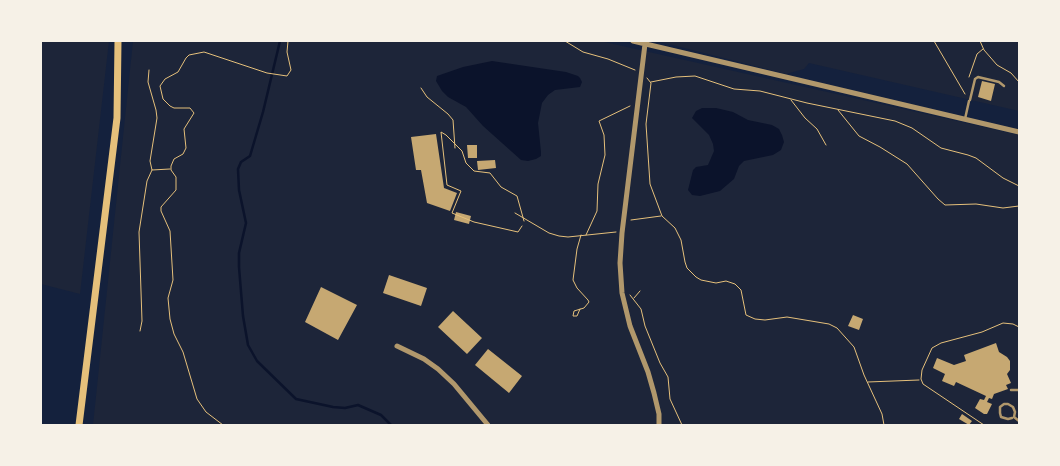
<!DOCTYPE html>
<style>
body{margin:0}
#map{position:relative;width:1060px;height:466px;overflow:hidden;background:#14213d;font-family:"Source Sans 3",sans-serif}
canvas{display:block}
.frame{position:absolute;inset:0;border:42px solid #f6f1e7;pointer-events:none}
</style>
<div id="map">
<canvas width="1060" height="466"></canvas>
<div class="frame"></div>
</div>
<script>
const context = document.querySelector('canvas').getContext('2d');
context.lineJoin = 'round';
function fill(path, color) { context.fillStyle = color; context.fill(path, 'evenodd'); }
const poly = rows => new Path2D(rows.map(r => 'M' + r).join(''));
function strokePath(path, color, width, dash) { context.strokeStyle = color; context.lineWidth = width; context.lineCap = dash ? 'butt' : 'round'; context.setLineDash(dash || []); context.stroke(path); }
fill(poly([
 [41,41,109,41,80,294,41,284],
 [133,41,600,41,1019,135,1019,425,93,425],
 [657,41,1019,41,1019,111,809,63,804,69,786,74]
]), '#1d2539');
fill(poly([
 [492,61,566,72,578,76,580,78,582,82,580,87,555,90,548,95,542,103,538,123,541,152,541,156,536,159,528,161,521,160,483,126,466,107,448,97,442,91,436,81,437,76,463,67],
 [702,108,716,108,733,112,748,120,772,125,779,129,782,135,784,142,781,150,773,155,744,161,739,166,734,179,720,191,700,196,692,195,688,190,693,170,696,167,708,165,714,151,713,144,709,135,692,118,696,111]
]), '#0b132b');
strokePath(poly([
 [280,41,263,112,250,156,241,162,238,169,239,190,246,223,239,253,239,267,243,316,248,345,257,361,296,399,333,407,345,408,358,405,381,415,391,425]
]), '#0b132b', 2.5);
fill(poly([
 [982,81,995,84,991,101,978,97],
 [436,134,444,188,457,193,450,211,427,203,421,170,416,170,411,137],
 [467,145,477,145,477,158,468,158],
 [495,160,496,168,478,170,477,161],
 [456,212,471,216,469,224,454,220],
 [389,275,427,288,421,306,383,293],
 [321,287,357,305,338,340,305,322],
 [453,311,482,338,467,354,438,327],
 [853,315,863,319,859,330,848,326],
 [996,343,999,352,1007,357,1010,361,1010,370,1007,374,1011,383,1006,385,1008,389,994,394,992,399,989,398,987,402,992,404,987,414,984,414,975,408,980,399,984,400,986,396,956,382,954,386,942,381,945,374,933,368,937,358,954,365,966,361,964,355],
 [488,349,522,376,509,393,475,365],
 [962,414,972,421,969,425,959,419]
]), '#c6a872');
strokePath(poly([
 [565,41,583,52,608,59,635,70],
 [934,41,965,94],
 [980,41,984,50,997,65,1011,73,1019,82],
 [149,70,148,82,156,110,157,118,150,161,152,170,170,169],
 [969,77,977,54,983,49],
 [647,78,651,83,646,124,650,184,662,216,675,228,681,240,685,262,687,268,696,277,701,280,716,283,726,281,735,284,741,290,746,315,755,319,765,320,787,317,829,324,837,328,854,347,864,375,882,414,884,425],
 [651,82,676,77,695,76,734,89,760,91,807,103,895,121,912,128,941,148,968,155,976,158,1003,178,1019,186],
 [421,88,427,97,448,114,453,120,455,148],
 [791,100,805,118,817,129,826,145],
 [838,110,859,136,880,147,907,164,938,199,945,205,976,204,1003,208,1019,206],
 [515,213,549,233,559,236,568,237,616,232],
 [631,220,661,216],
 [522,226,518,232,474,222,452,213,461,191,447,185,441,132,446,135,462,151,466,163,474,171,490,173,501,187,517,196,524,221],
 [586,235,597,211,598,184,605,155,604,135,599,121,630,106],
 [630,295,641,309,645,326,660,363,668,377,670,399,682,425],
 [634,298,640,291],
 [580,309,577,316,573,316,574,311,584,308,589,302,588,300,577,288,573,280,577,249,581,235],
 [140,331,142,321,139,232,147,181,152,170],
 [868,382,919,380],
 [223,425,206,412,197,399,183,352,174,334,170,319,168,298,173,280,170,231,161,211,161,207,176,190,176,177,171,170,171,166,174,159,183,154,186,148,184,129,194,113,190,108,174,108,170,106,163,99,160,86,165,79,178,72,186,58,189,55,204,52,267,73,287,76,291,70,287,52,288,41],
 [984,425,923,384,921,379,922,370,932,348,941,343,982,332,1003,323,1013,324,1019,327]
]), '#e5c07b', 1);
strokePath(poly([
 [970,100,975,79,978,77,999,82,1004,86],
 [965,119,969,101],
 [1011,390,1019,390],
 [1012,418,1008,419,1001,417,1000,413,1000,407,1004,404,1008,404,1013,407,1015,412,1014,417,1019,421]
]), '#b1986c', 2.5);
strokePath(poly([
 [633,41,1019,132],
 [645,44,622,233,620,263,622,293,630,326,648,372,654,393,659,414,659,425],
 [397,346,424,359,438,369,454,384,488,425]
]), '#b1986c', 5);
strokePath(poly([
 [79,425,117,118,118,41]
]), '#e5c07b', 7);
</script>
